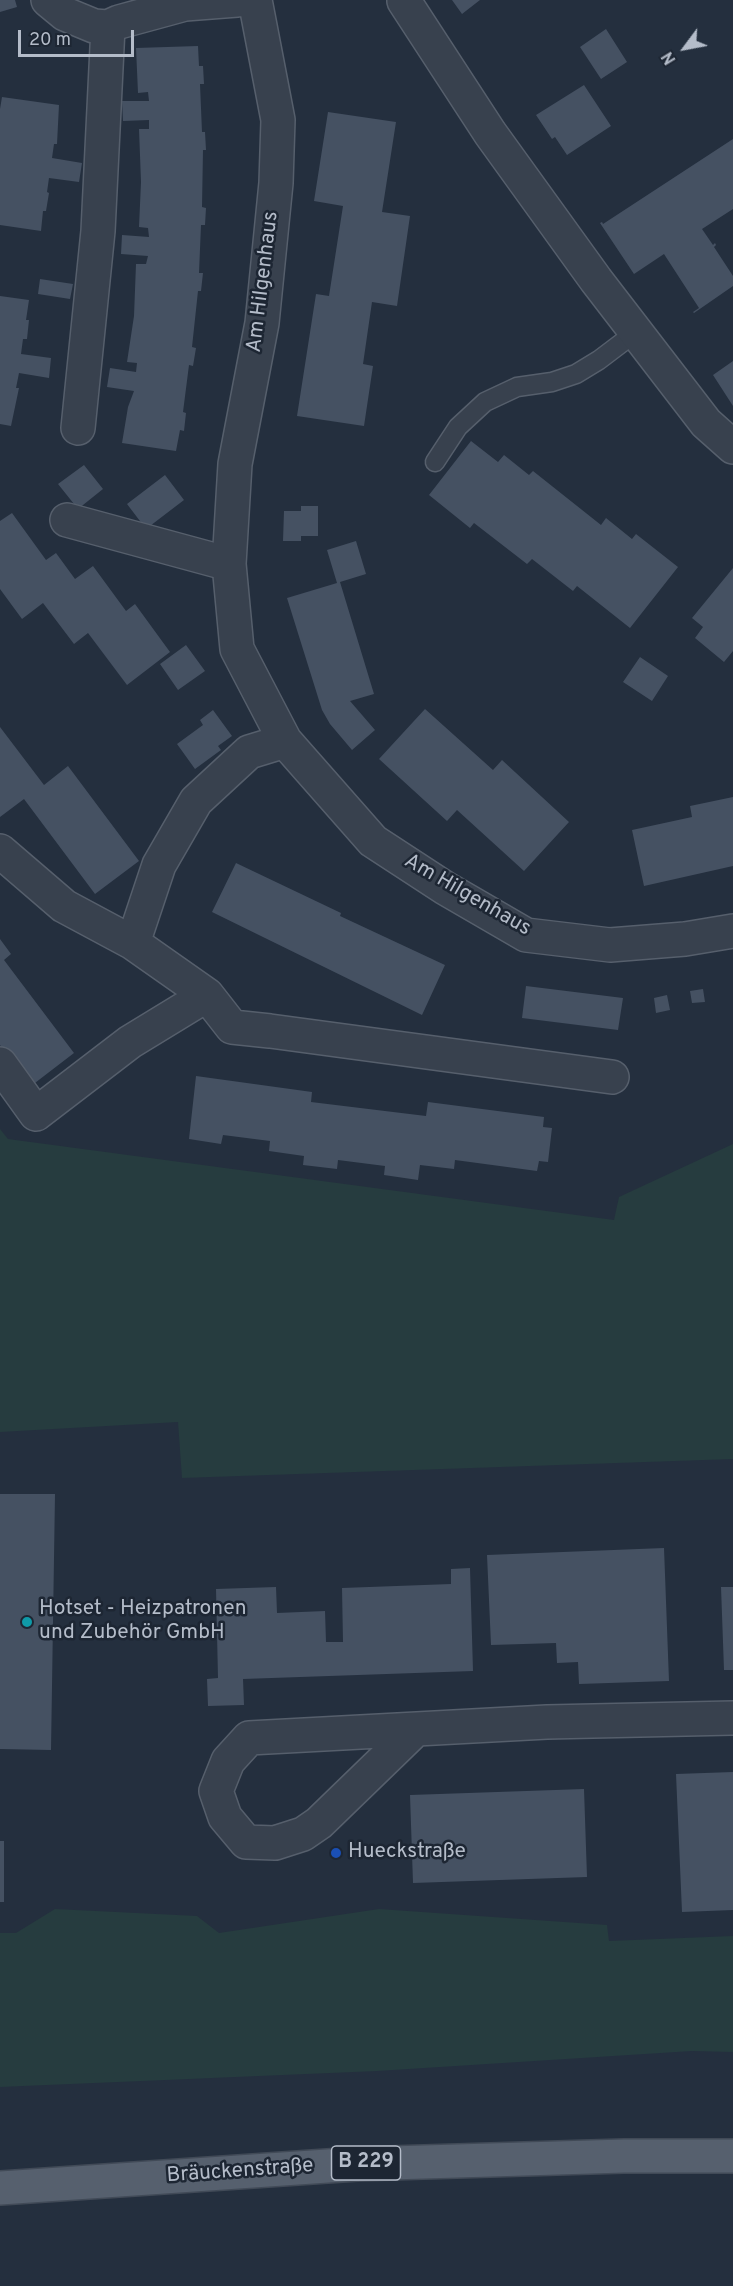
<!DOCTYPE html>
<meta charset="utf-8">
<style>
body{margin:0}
#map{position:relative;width:733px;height:2286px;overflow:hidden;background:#242f3e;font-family:Overpass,sans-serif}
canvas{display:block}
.north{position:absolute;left:655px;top:18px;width:60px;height:60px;-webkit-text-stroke:4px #1d2633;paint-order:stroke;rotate:238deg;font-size:16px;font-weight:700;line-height:24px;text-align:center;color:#b4bcc9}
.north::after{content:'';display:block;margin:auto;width:21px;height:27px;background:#b4bcc9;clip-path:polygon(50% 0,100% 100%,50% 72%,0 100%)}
.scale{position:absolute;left:18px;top:30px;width:116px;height:27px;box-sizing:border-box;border:3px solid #b4bcc9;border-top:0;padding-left:8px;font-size:18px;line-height:21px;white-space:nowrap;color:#b4bcc9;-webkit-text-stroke:4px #1d2633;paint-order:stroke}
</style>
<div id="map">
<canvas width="733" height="2286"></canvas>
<div class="north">N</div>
<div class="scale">20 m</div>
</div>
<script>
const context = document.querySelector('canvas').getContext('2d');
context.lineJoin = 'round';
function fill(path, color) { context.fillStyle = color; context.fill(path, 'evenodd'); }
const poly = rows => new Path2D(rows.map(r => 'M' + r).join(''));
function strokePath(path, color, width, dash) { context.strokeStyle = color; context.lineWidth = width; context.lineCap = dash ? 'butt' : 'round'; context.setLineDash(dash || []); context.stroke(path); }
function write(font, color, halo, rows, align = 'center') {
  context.font = font + ' Overpass,sans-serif'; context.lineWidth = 5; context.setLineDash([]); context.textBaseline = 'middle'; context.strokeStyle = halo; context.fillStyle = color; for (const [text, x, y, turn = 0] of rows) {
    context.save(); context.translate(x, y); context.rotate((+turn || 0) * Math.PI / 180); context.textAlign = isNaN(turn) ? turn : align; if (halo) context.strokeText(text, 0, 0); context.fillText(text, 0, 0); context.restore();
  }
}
fill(poly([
 [0,1129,8,1139,614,1220,619,1197,733,1144,733,1459,182,1478,178,1422,0,1432],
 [55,1909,197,1916,219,1933,379,1909,607,1925,609,1941,733,1936,733,2052,692,2051,377,2071,0,2087,0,1933,16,1933]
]), '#263c3f');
fill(poly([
 [0,0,15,0,17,7,0,12],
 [452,0,480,0,462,14],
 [606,29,627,62,601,79,580,47],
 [198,46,199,66,203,66,204,84,200,84,202,132,205,132,206,150,203,150,202,207,206,208,205,225,201,225,199,273,203,273,201,291,198,291,192,347,196,348,193,366,189,365,183,412,186,413,184,431,180,430,176,451,122,443,128,407,134,391,107,387,110,368,136,372,137,363,127,362,134,316,136,264,146,264,148,256,121,254,122,235,149,237,148,228,139,227,141,182,139,129,149,129,149,120,123,121,122,101,149,101,148,92,138,93,136,48],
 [584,85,611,126,567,155,555,137,552,139,536,115],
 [2,97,59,105,57,144,54,144,52,158,82,163,79,182,49,178,47,192,49,193,46,211,43,211,41,231,0,225,0,109],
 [328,112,396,122,382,212,410,216,397,306,372,302,363,364,373,366,364,426,297,416,316,294,329,296,343,206,314,201],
 [733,139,733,209,702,229,713,245,715,243,716,245,714,247,733,276,733,286,694,313,693,312,699,308,664,254,634,274,600,223,602,222,603,224],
 [40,279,73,284,70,299,38,294],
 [0,296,29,300,26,320,29,320,27,339,23,339,21,354,51,358,49,378,19,373,16,388,19,388,11,426,0,424],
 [733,361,733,406,713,375],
 [471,441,498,462,504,455,529,475,533,471,601,525,606,518,632,539,636,534,678,567,630,628,577,586,573,591,532,559,527,564,474,523,470,528,429,495],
 [84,465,103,489,78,509,58,484],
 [165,475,184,500,146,529,127,504],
 [301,506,318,506,318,536,301,536,301,541,283,541,284,511,301,511],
 [12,513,46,560,56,553,75,579,93,566,126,611,135,604,170,652,127,685,88,633,74,644,43,603,22,619,0,589,0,521],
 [356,541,366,574,340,582,374,694,350,701,375,730,352,750,330,724,322,710,287,598,337,583,327,550],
 [733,568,733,651,724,662,695,638,703,627,692,618],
 [186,645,205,671,178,690,160,664],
 [640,657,668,676,652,701,623,682],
 [425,709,493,770,502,760,569,822,524,871,457,810,447,821,379,759],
 [213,710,232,736,218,746,221,750,195,769,177,744,203,725,200,720],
 [0,727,44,785,68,766,139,861,95,894,24,799,0,817],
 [733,797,733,866,644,886,632,830,692,817,690,806],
 [236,863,341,913,340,916,445,965,422,1015,212,912],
 [0,939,11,954,4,960,74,1053,31,1086,0,1045],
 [526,986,623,998,618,1030,522,1018],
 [703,989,705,1002,692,1003,690,991],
 [667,995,670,1010,656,1013,654,998],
 [196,1076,312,1092,311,1102,426,1116,428,1102,544,1117,543,1127,552,1128,548,1162,539,1161,537,1171,455,1160,454,1169,420,1165,418,1180,384,1175,385,1166,338,1160,337,1169,303,1165,304,1156,269,1151,270,1141,223,1135,221,1144,189,1139],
 [0,1494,55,1494,51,1750,0,1749],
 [664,1548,669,1681,579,1684,578,1662,557,1663,556,1643,491,1645,487,1555],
 [470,1568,473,1671,243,1679,244,1705,208,1706,207,1679,218,1678,216,1589,276,1587,277,1613,325,1611,326,1642,343,1642,342,1588,451,1584,451,1569],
 [721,1587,733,1587,733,1670,724,1670],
 [733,1772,733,1910,682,1912,676,1774],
 [584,1789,587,1877,413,1883,410,1795],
 [0,1841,4,1841,4,1902,0,1902]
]), '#455162');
const service = poly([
 [435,462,458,427,485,402,517,387,552,382,576,374,599,360,636,332]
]);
const minor = poly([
 [48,0,65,14,94,26,108,27,119,22,185,4,237,0],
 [255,0,278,120,276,183,262,323,235,464,229,564,237,649,285,741,373,841,445,888,526,935,610,945,685,939,733,931],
 [404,1,490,133,596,280,706,423,733,447],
 [78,428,98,231,108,27],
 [67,520,229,564],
 [285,741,249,752,196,801,159,865,133,943,207,995,232,1027,270,1031,612,1077],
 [0,851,64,906,133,943],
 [0,1064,36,1114,130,1042,207,995],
 [415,1730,319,1823,303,1834,275,1843,246,1842,225,1817,216,1791,228,1761,249,1738,547,1722,733,1718]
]);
const primary = poly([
 [0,2188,357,2164,624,2156,733,2156]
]);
strokePath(service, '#565f6c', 21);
strokePath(minor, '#565f6c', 36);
strokePath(primary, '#414a57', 36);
strokePath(service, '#38414e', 18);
strokePath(minor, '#38414e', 33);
strokePath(primary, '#56606e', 33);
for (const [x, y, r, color] of [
 [27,1622,6,"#0f9aa8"],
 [336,1853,6,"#1a4fb4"]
]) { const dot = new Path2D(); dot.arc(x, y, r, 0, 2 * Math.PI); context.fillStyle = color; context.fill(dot); strokePath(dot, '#1d2633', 2); }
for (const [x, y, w] of [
 [366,2163,69]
]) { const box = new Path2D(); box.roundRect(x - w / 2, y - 17, w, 34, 4.5); context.fillStyle = '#1d2633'; context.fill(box); strokePath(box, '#b4bcc9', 1.5); }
write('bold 20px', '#b4bcc9', null, [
 ["B 229",366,2163]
]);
write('21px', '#b4bcc9', '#1d2633', [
 ["Am Hilgenhaus",264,282,-83],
 ["Am Hilgenhaus",467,896,30],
 ["Bräuckenstraße",240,2172,-4]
]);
write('21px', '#b4bcc9', '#1d2633', [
 ["Hotset - Heizpatronen",39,1610],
 ["und Zubehör GmbH",39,1634],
 ["Hueckstraße",348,1853]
], 'left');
</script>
